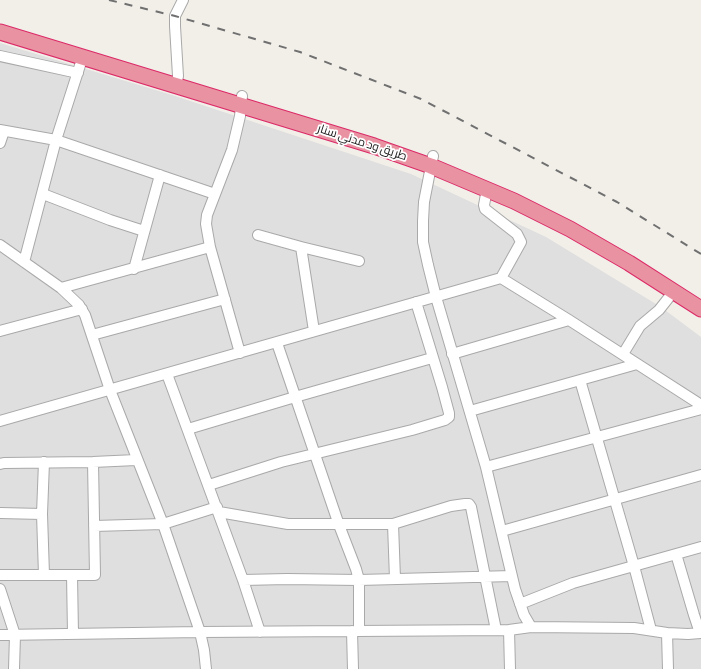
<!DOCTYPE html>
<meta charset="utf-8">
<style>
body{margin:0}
canvas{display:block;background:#f2efe9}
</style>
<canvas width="701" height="669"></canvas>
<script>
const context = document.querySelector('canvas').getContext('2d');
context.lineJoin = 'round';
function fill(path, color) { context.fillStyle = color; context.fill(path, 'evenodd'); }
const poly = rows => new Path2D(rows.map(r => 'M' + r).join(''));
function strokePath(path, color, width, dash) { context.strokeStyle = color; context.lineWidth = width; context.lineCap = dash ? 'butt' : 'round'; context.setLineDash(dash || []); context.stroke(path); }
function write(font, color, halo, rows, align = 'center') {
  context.font = font + ' "Sofia Sans Condensed",Cairo,sans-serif'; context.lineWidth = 3.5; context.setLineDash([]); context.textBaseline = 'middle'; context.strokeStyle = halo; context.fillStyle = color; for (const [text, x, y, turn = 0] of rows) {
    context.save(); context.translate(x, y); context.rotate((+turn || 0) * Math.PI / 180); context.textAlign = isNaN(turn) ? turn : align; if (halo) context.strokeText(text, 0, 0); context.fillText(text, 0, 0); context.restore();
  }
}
fill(poly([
 [0,43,172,95,411,174,546,237,661,307,701,337,701,669,0,669]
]), '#e0dfdf');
const minor = poly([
 [0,56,78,73],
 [176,86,178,76,175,26,175,16,183,0],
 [0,130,56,140,215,194],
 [0,143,4,131],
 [433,156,424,202,423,221,423,242,428,265,436,297,486,467,515,589,524,615,531,627,634,628,667,633,668,669],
 [43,194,110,220,144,231],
 [258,235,301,247,359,261],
 [0,245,61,288,79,305,85,315,110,390,163,524,200,632,204,650,206,669],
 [301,247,314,331],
 [24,262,56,140,83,56],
 [134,269,160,175],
 [501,278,569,320,701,405],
 [61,288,210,247],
 [0,331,82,309],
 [92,335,225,299],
 [277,343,339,525,356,569,359,580,359,631],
 [240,353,210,247,206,224,207,215,232,150,240,116,242,96],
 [452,354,569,320],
 [623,354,640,326,659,310,674,291],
 [167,374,243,580,260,632],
 [580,380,634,566,651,630],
 [470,411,637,364],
 [0,421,501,278,521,242,517,234,485,209,484,205,487,189],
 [188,429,295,397,432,358],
 [0,464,4,463,93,462,136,460],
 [486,467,701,409],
 [209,485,281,462,412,430,445,420,449,417,449,413,442,387,416,302],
 [219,512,288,524,393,524,451,506,465,504,469,504,471,507,496,630],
 [0,513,42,514],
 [393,524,395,579],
 [94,526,163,524,217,507],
 [502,531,701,475],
 [676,554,694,615,700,633],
 [0,575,95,575,93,462],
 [44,575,42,514,44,462],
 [72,575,73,634],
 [243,580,287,579,359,580,512,576],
 [0,589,15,635,14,669],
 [520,604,573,583,701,547],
 [509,630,510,669],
 [352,631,353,669],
 [667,633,688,634,701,633],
 [0,635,200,632,509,630,531,627]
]);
const highway = poly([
 [0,32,374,146,431,166,514,201,570,229,629,263,701,309]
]);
strokePath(minor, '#a9a9a9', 12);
strokePath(highway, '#dc2a67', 17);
strokePath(minor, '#fff', 10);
strokePath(highway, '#e892a2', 15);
strokePath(poly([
 [109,0,175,16,300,52,421,99,617,202,701,254]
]), '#707070', 2, [8, 8]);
write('12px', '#222', '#fff', [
 ["طريق ود مدني سنار",362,143,18]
]);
</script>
